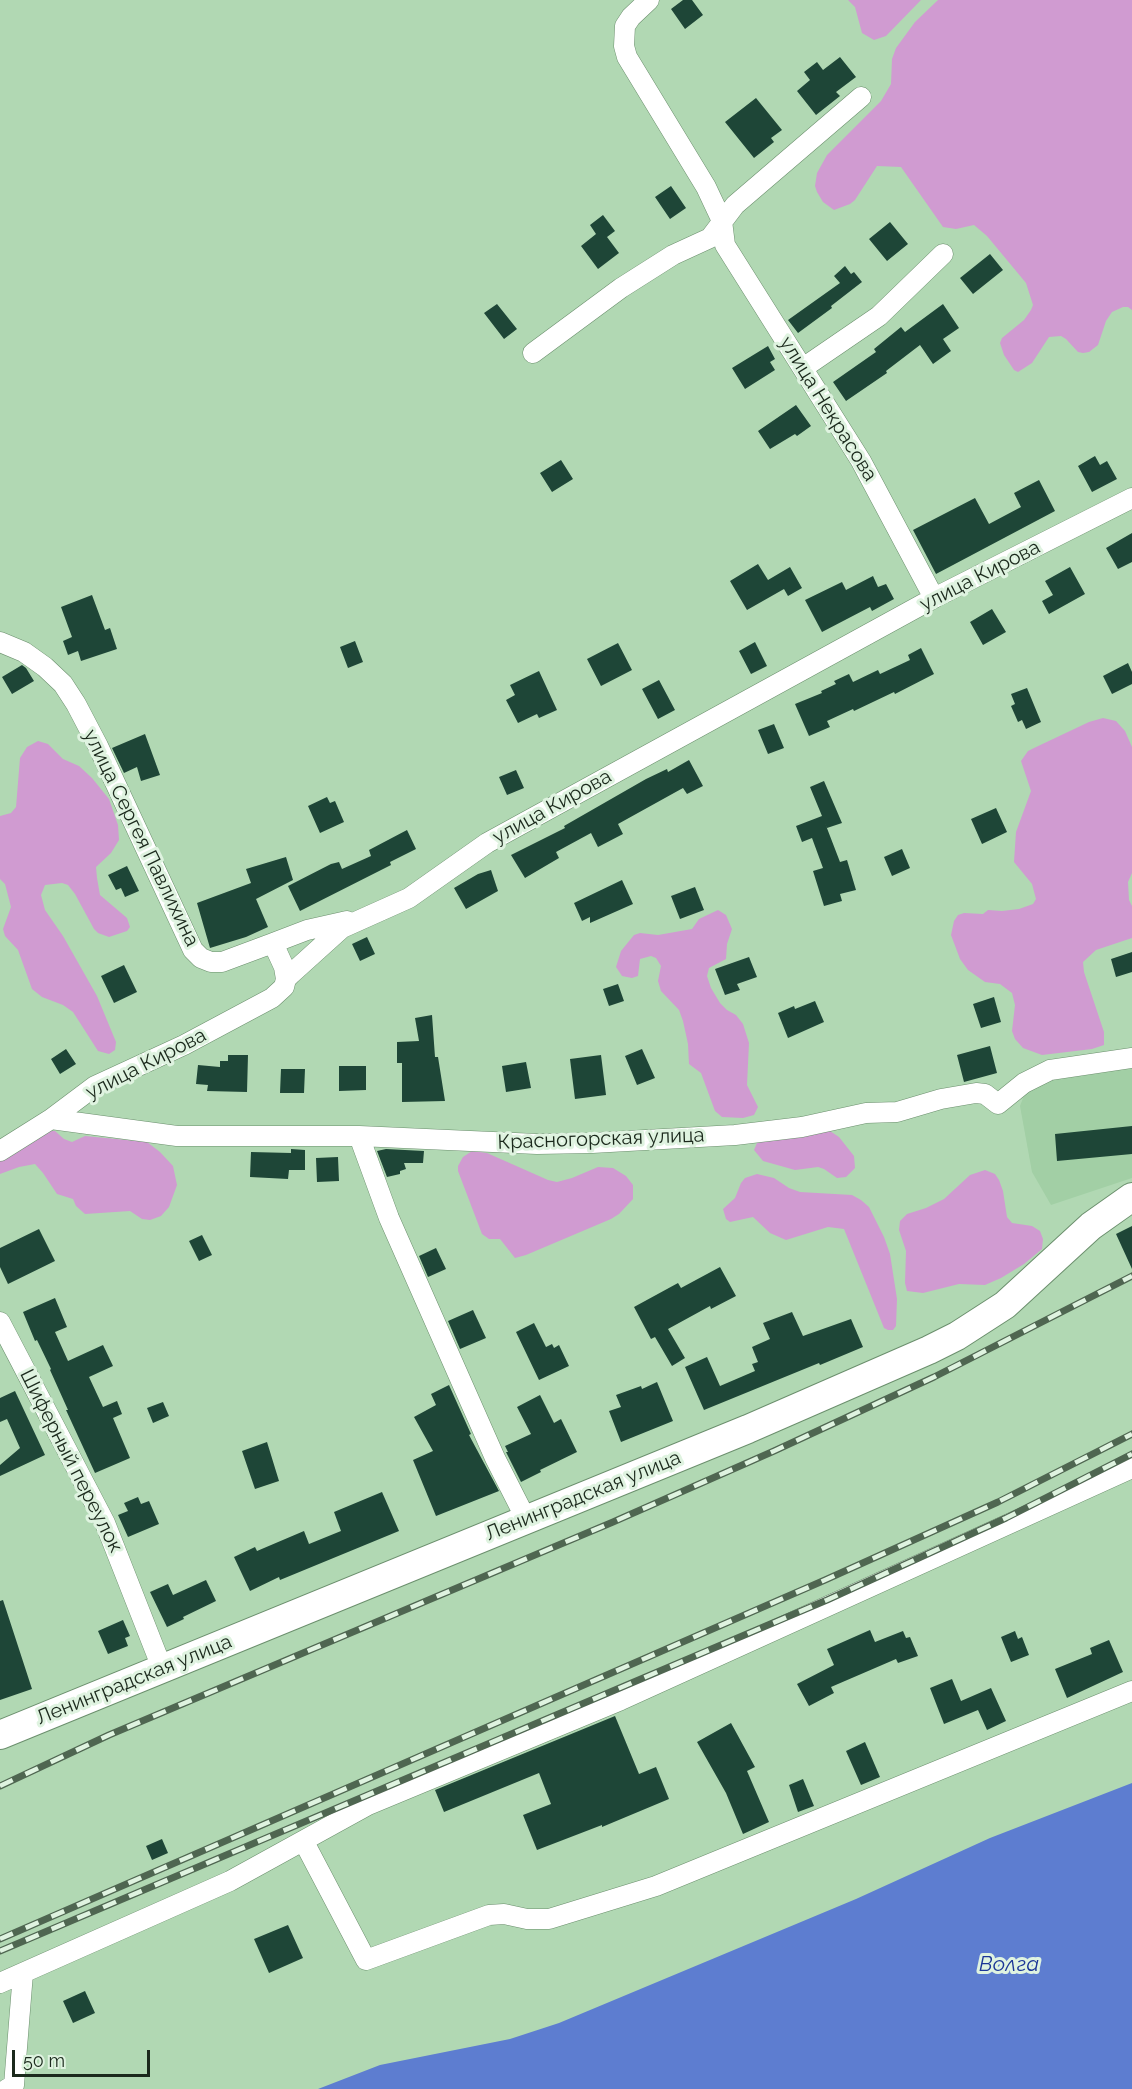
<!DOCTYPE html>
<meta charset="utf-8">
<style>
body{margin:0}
#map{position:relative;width:1132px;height:2089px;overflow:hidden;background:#b1d8b3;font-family:Raleway,sans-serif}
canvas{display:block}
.scale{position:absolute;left:12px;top:2050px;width:138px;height:27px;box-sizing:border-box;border:3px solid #1b291c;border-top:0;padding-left:8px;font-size:18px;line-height:21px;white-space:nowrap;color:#1b291c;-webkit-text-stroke:4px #dff3e0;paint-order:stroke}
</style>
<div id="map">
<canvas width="1132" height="2089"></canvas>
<div class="scale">50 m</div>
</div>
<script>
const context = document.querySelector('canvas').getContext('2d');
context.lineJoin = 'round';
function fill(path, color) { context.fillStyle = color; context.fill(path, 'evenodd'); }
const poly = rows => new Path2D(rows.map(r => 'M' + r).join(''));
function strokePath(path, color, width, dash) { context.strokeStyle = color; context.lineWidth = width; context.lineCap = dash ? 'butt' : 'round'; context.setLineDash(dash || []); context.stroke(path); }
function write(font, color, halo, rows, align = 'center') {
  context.font = font + ' Raleway,sans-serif'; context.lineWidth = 6; context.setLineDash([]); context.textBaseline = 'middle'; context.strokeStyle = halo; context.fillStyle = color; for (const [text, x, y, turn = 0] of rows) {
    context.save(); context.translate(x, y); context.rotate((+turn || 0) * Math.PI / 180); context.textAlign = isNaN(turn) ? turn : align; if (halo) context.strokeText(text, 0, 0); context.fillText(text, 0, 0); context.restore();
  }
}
fill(poly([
 [1132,1068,1132,1178,1051,1205,1032,1172,1020,1106,1025,1093,1041,1082]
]), '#a2cfa5');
fill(poly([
 [848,0,921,0,886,36,874,40,862,33,855,7],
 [938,0,1132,0,1132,310,1128,307,1123,307,1112,312,1106,321,1098,345,1089,352,1083,353,1078,352,1066,339,1061,336,1049,337,1032,363,1018,372,1014,370,1004,355,1000,343,1002,338,1024,320,1031,310,1033,305,1026,283,987,236,974,225,956,229,943,227,901,167,877,166,855,200,850,204,834,210,823,202,817,192,815,186,817,173,827,155,881,101,891,84,892,59,896,48,915,22],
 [1103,718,1116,721,1125,731,1132,747,1132,873,1128,882,1129,900,1132,906,1132,938,1096,950,1083,962,1084,972,1104,1032,1104,1045,1092,1049,1042,1055,1023,1048,1015,1039,1012,1031,1015,1005,1012,993,1000,984,985,982,968,970,960,959,951,935,954,921,958,915,964,913,983,914,988,910,1002,911,1019,909,1033,904,1036,899,1032,884,1014,862,1016,832,1031,791,1021,761,1028,751,1034,748,1089,722],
 [38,741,48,744,63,759,79,766,92,778,109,799,118,825,119,840,111,853,96,867,97,878,100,895,127,918,130,927,127,931,109,937,98,933,94,929,75,894,68,885,62,883,45,885,41,895,45,910,63,936,97,996,116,1042,115,1050,109,1054,98,1051,73,1012,63,1005,42,997,32,989,18,950,5,936,3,929,11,907,5,884,0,879,0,816,11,813,16,807,20,758,27,747],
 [718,910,726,915,732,929,727,944,726,959,709,968,707,976,711,988,720,1003,727,1010,736,1015,743,1024,749,1043,747,1085,758,1107,754,1115,743,1118,722,1117,715,1111,701,1073,689,1064,688,1044,683,1021,679,1010,661,991,658,981,661,966,656,958,651,956,640,959,638,976,632,978,622,976,616,967,621,951,634,935,640,933,658,935,692,929,699,919],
 [47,1131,55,1131,64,1139,72,1142,85,1136,147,1142,160,1152,173,1166,177,1185,169,1207,161,1216,150,1220,142,1219,130,1211,85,1214,76,1206,73,1199,57,1194,43,1173,35,1164,19,1167,0,1174,0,1157],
 [830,1131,839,1137,854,1156,855,1168,846,1177,837,1178,824,1169,818,1167,795,1170,763,1161,754,1150,757,1143,760,1141],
 [472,1151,487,1153,548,1180,557,1182,572,1178,598,1167,613,1168,626,1176,633,1185,633,1199,619,1214,611,1219,526,1255,515,1258,500,1239,489,1239,482,1234,458,1171,458,1166,463,1157],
 [985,1170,995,1174,999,1180,1003,1191,1007,1217,1012,1223,1032,1226,1040,1231,1043,1239,1042,1249,1024,1264,1001,1278,985,1285,959,1284,923,1293,907,1291,905,1283,906,1251,899,1230,900,1221,907,1214,926,1208,944,1199,970,1175],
 [757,1174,774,1178,789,1188,800,1192,852,1195,861,1200,869,1207,884,1237,890,1254,897,1299,896,1326,893,1330,888,1330,884,1328,844,1229,828,1227,786,1240,770,1233,753,1217,730,1222,726,1219,723,1209,735,1198,741,1183,745,1178]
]), '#d09bd1');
fill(poly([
 [1132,1783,1132,2089,318,2089,380,2065,510,2039,559,2023,856,1899,990,1838]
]), '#5d7dd0');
fill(poly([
 [683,0,692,0,703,15,685,29,671,9],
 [840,57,856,77,836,92,840,96,816,115,797,91,810,80,804,72,817,62,823,70],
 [756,98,782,130,771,138,774,142,754,158,725,122],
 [671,186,686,208,670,219,655,197],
 [603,215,615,231,607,237,619,253,598,269,581,246,596,234,590,225],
 [890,222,908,244,887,261,869,239],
 [990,254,1003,270,973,294,960,278],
 [845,266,851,274,854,272,862,282,831,306,832,308,798,333,788,320,840,283,834,276],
 [497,304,517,329,504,339,484,313],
 [943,304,959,328,943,339,951,351,933,364,920,345,886,371,887,373,846,401,833,382,876,352,874,349,901,327,905,332],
 [768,346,775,359,770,362,775,370,745,389,732,368],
 [796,405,811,426,797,436,795,434,770,449,758,431],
 [1095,456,1100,465,1107,461,1117,479,1092,492,1078,466],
 [561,460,573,479,552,492,540,473],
 [1039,480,1055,511,936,574,913,530,975,498,989,524,1021,507,1014,493],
 [1132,533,1132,562,1118,569,1106,548],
 [758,564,768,580,790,567,802,588,788,596,784,589,747,610,730,581],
 [1070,567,1085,594,1049,614,1042,601,1053,595,1045,581],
 [873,576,878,587,886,584,894,599,872,611,870,607,822,632,805,600,842,582,846,590],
 [92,595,105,630,110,628,117,649,81,661,78,651,68,655,63,641,72,637,61,607],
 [992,609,1006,632,983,645,970,622],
 [355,641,363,662,348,668,340,647],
 [755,642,767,666,751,674,739,651],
 [618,643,632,670,601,686,587,659],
 [921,648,934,674,895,694,894,692,854,711,853,709,827,721,830,727,809,736,795,704,822,693,821,691,836,684,834,681,849,674,853,682,878,670,880,674,910,660,908,655],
 [1128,663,1132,672,1132,684,1112,694,1103,676],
 [22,665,26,668,34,681,12,694,2,677],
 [539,671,557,710,539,718,537,714,518,723,506,700,515,695,510,685],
 [659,680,675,710,658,719,642,689],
 [1027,688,1041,722,1026,729,1022,720,1018,722,1011,706,1015,704,1011,694],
 [774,724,784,748,768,754,758,730],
 [145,734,160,775,141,781,137,767,124,773,112,748],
 [689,760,703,786,687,794,683,788,618,824,623,834,598,847,591,833,556,852,559,858,525,878,511,855,565,828,564,826,646,779,667,769,668,772],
 [516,770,524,788,507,795,499,777],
 [824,781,842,823,827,828,825,823,840,862,847,860,856,890,840,894,842,901,824,906,813,871,823,868,812,838,802,842,796,826,822,816,810,787],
 [327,797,330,803,335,801,344,822,320,833,308,806],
 [996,808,1007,832,982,844,971,819],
 [407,830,416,849,390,862,391,865,300,911,288,886,331,864,339,862,342,869,371,856,369,850],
 [902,849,910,868,892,876,884,857],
 [286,857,293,880,256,899,268,927,246,937,210,948,197,903,251,883,246,869],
 [127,866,139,891,125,897,121,888,116,890,108,875],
 [491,870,498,891,466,909,454,888,478,874],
 [622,880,633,904,590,923,590,917,582,921,574,903],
 [695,887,704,910,680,919,671,896],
 [367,937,375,954,360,961,352,944],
 [1132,952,1132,972,1116,977,1111,959],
 [749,957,757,977,737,984,740,990,725,995,715,969],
 [124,965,137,992,114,1003,101,976],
 [618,984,624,1001,609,1006,603,989],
 [994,997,1001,1022,981,1028,973,1004],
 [815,1001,824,1022,788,1038,778,1013,794,1006,795,1009],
 [432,1015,435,1057,438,1057,445,1101,402,1102,402,1063,397,1063,397,1042,419,1041,415,1018],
 [990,1046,997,1073,964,1082,957,1055],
 [66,1049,76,1064,60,1074,51,1059],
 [642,1049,655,1078,637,1085,625,1056],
 [228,1055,248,1055,247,1092,207,1091,208,1085,196,1084,198,1065,220,1067,220,1061,228,1061],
 [601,1055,606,1095,575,1099,570,1059],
 [526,1062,531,1088,506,1092,502,1066],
 [339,1066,366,1066,366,1090,339,1091],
 [281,1069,305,1069,304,1093,280,1093],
 [1132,1126,1132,1154,1057,1161,1055,1134],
 [291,1149,305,1150,305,1170,289,1170,288,1179,250,1177,251,1152,291,1153],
 [386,1149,424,1151,423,1163,404,1163,406,1169,400,1171,400,1174,387,1177,377,1151],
 [338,1157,339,1181,317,1182,316,1158],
 [1132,1226,1132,1269,1116,1234],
 [39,1229,55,1261,8,1284,0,1267,0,1248],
 [202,1235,212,1255,199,1261,189,1241],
 [436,1248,446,1269,428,1277,419,1256],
 [720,1267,736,1296,711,1309,710,1306,668,1329,685,1358,672,1366,655,1337,651,1339,634,1307,678,1283,681,1288],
 [55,1298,67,1327,55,1332,68,1361,103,1345,113,1366,89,1377,103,1407,117,1401,122,1414,113,1418,130,1458,95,1473,66,1410,68,1410,50,1370,51,1369,37,1340,35,1341,23,1312],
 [473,1310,486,1338,460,1349,448,1321],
 [792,1312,803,1336,851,1319,863,1347,820,1365,819,1363,704,1410,685,1367,707,1357,720,1386,755,1371,752,1364,758,1362,752,1347,770,1339,763,1323],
 [534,1323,546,1347,552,1344,554,1348,559,1345,569,1366,539,1380,516,1332],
 [657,1382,673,1421,621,1442,609,1411,621,1407,616,1395,641,1386,642,1389],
 [449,1385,471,1434,469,1435,499,1491,436,1516,413,1460,433,1451,414,1417,436,1405,431,1394],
 [15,1391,45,1455,0,1476,0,1465,20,1448,7,1419,0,1422,0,1398],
 [540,1395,554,1423,561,1419,577,1452,540,1470,541,1472,521,1482,506,1452,508,1452,505,1446,531,1434,517,1407],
 [163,1402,169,1416,153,1423,147,1408],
 [267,1442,279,1481,255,1489,242,1451],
 [382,1492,399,1531,280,1580,279,1577,250,1591,234,1557,255,1547,257,1551,304,1531,309,1544,341,1531,334,1512],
 [138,1497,141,1504,149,1501,159,1524,128,1537,118,1515,128,1511,124,1503],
 [206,1580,216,1601,183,1617,184,1619,167,1627,150,1592,168,1584,173,1595],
 [3,1600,32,1689,0,1700,0,1601],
 [123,1620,130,1636,125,1638,128,1646,108,1654,98,1631],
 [870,1630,875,1642,903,1631,906,1638,910,1637,918,1656,898,1663,896,1659,831,1687,834,1693,809,1706,797,1684,834,1665,827,1649],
 [1015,1631,1018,1639,1022,1637,1029,1655,1011,1662,1001,1637],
 [1109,1640,1123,1672,1067,1698,1055,1669,1092,1654,1090,1648],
 [952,1679,961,1701,991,1688,1006,1721,987,1730,978,1710,944,1724,930,1688],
 [615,1716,639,1774,656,1767,669,1799,602,1827,602,1825,537,1850,523,1815,551,1804,539,1773,444,1812,435,1790],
 [731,1723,755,1767,747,1771,769,1822,743,1834,726,1793,697,1742],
 [865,1742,880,1777,861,1785,846,1751],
 [803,1779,814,1806,798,1812,789,1785],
 [162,1839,168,1853,152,1860,146,1846],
 [288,1925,303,1958,269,1973,254,1939],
 [85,1991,95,2013,73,2023,63,2001]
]), '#1e4637');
const street = poly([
 [649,0,631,17,625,26,624,46,627,57,706,187,722,221,725,245,861,461,934,598],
 [533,353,621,288,673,255,710,238,735,205,861,97],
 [803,368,879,316,943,254],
 [0,642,24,652,45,667,63,684,76,704,98,746,193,950,201,958,211,962,222,962,273,943,284,967,286,979],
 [273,943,307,930,347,921],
 [51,1119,177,1136,359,1136,537,1144,592,1143,735,1135,802,1127,866,1113,897,1112,941,1099,976,1093,985,1094,998,1104,1024,1083,1050,1070,1132,1058],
 [359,1136,389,1218,495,1458,526,1519],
 [0,1151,51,1119,95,1086,184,1045,272,998,284,987,286,979,291,974,342,928,409,898,487,843,934,598,1132,498],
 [0,1322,105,1523,162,1668],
 [304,1842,366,1960,489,1915,504,1914,527,1919,549,1919,656,1886,1132,1691],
 [0,1983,230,1881,368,1805,621,1700,1132,1468],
 [7,2089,14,2085,23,1973]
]);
const secondary = poly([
 [0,1735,748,1429,929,1350,957,1336,1005,1305,1091,1226,1132,1197]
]);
strokePath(street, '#6b8f6d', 21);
strokePath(secondary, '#6b8f6d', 30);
strokePath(street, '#fff', 20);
strokePath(secondary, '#fff', 28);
const rail = poly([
 [0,1786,109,1735,613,1522,774,1451,934,1377,1132,1276],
 [0,1939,825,1580,998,1502,1132,1434],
 [0,1951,827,1600,1006,1518,1132,1454]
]);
strokePath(rail, '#4f6651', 7);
strokePath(rail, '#dff3e0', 4.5, [14]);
write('20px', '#1b291c', '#dff3e0', [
 ["улица Некрасова",828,409,58],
 ["улица Кирова",980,576,-27],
 ["улица Кирова",552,807,-29],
 ["улица Сергея Павлихина",141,838,64],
 ["улица Кирова",146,1064,-27],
 ["Красногорская улица",601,1139,-2],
 ["Шиферный переулок",71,1461,63],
 ["Ленинградская улица",583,1496,-22],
 ["Ленинградская улица",134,1680,-22]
]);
write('italic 21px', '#1b3697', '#dff3e0', [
 ["Волга",1009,1965]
]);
</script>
